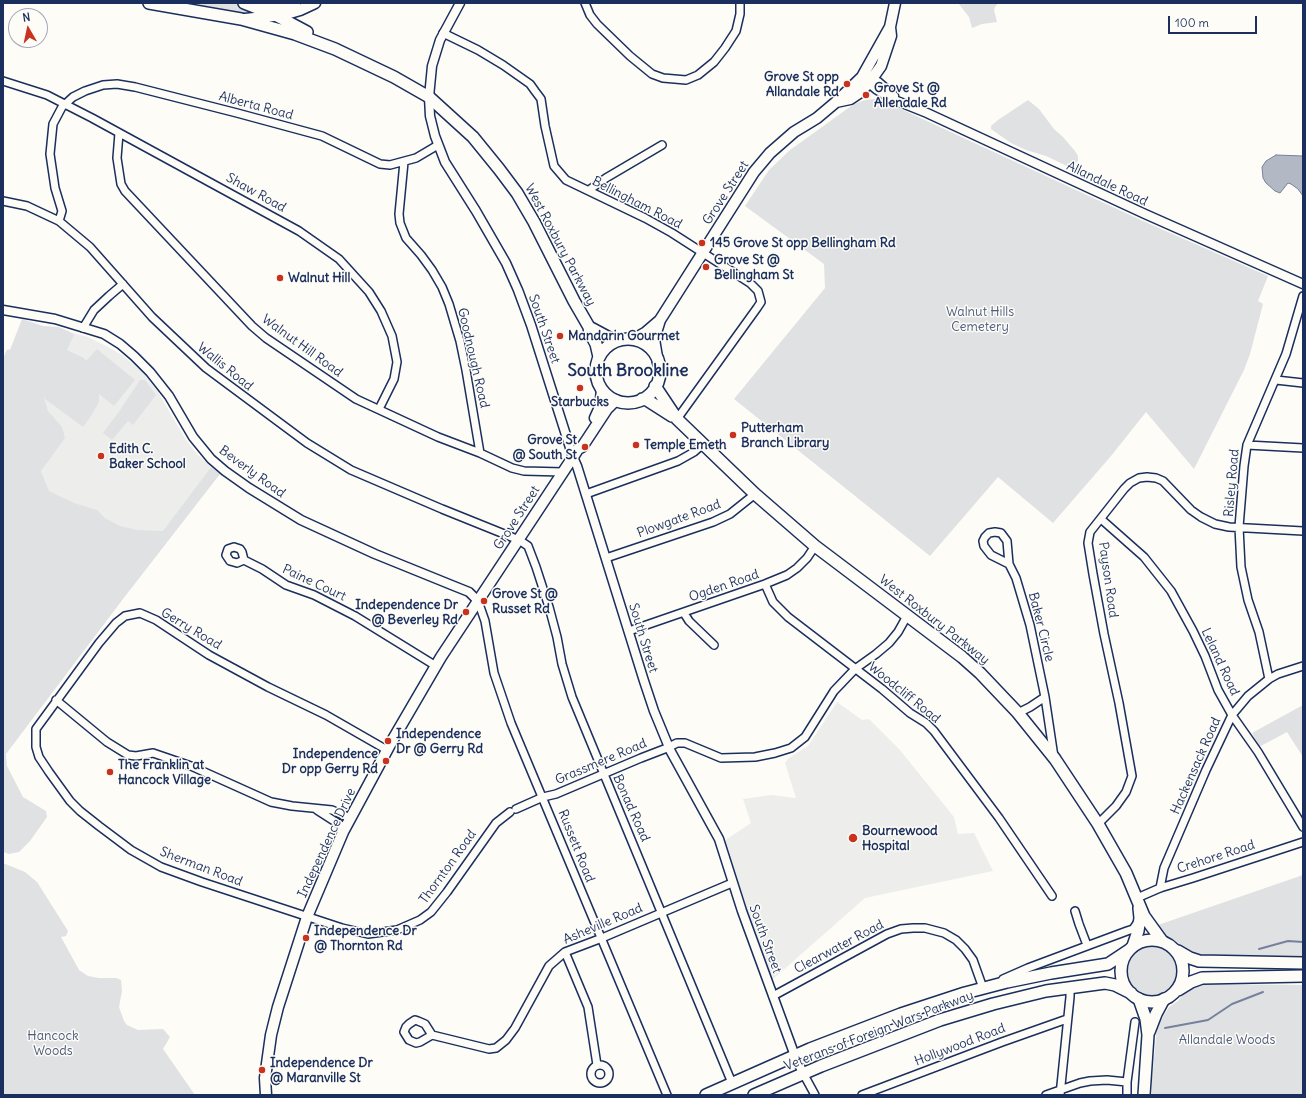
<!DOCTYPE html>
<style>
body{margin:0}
#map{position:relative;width:1306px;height:1098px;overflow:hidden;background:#fdfcf7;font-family:Delius,sans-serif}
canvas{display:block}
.frame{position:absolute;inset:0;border:4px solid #1b2f5e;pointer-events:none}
.north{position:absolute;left:8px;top:8px;width:40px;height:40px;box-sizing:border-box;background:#fdfcf7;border:1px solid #a3aaba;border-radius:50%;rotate:351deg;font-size:11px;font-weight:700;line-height:16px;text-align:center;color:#1b2f5e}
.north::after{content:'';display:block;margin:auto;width:14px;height:18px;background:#c8321e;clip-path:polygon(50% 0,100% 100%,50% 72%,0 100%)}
.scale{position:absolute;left:1168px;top:16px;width:89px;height:18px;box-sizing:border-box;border:2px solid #1b2f5e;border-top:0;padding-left:5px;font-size:12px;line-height:14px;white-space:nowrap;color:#1b2f5e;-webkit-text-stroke:3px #fdfcf7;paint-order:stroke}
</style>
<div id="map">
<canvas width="1306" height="1098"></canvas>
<div class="frame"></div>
<div class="north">N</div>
<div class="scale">100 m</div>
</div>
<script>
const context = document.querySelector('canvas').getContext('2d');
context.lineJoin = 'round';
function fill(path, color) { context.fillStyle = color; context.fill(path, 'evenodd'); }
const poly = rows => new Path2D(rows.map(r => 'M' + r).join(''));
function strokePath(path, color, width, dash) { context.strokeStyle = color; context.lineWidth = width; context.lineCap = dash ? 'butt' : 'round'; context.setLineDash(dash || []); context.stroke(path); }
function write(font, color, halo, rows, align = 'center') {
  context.font = font + ' Delius,sans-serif'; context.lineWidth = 3; context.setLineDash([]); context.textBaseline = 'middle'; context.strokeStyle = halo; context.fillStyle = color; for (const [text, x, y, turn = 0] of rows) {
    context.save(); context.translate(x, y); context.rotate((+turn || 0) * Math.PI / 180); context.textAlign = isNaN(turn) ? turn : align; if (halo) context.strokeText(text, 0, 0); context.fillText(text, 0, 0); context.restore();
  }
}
fill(poly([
 [63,330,88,337,110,348,122,355,141,371,158,392,186,440,197,454,211,467,121,589,69,555,3,359,7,350],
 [837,702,862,720,869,719,900,750,954,817,958,834,974,833,993,871,865,898,772,980,724,841,751,823,743,799,771,795,796,798,785,763,789,758,808,746]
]), '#edeeec');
fill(poly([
 [166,3,235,3,243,5,252,11,249,14,237,14],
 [958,3,998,3,995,7,994,10,997,22,982,24,972,28,969,17],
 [874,99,888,103,1143,221,1268,276,1258,301,1263,304,1250,354,1244,370,1194,469,1146,412,1111,456,1053,523,998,477,930,556,734,399,825,288,824,264,745,206,769,170,790,150,854,104,865,100],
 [1028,100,1039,109,1054,129,1063,137,1075,151,1078,156,1078,161,1071,168,1046,156,1026,150,1011,143,991,129,991,126,998,120],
 [22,319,43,326,59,327,70,332,74,335,67,350,84,358,86,361,97,349,135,380,114,406,99,394,99,402,91,416,83,427,45,399,43,395,48,411,62,427,65,438,41,471,49,491,74,503,97,510,105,518,120,526,137,530,163,531,211,467,220,474,123,599,6,754,7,766,23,797,46,811,47,817,30,841,19,852,9,854,3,852,3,358,7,350,10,350],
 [140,380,145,380,156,395,133,425,128,421,112,440,103,433,118,413],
 [1303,705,1303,757,1287,732,1259,747,1252,733],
 [3,863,25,872,37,882,68,931,66,936,61,937,79,970,88,976,99,978,116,978,121,980,122,991,119,1007,124,1021,127,1025,138,1030,163,1029,170,1037,163,1049,195,1095,3,1095],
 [1303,875,1303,957,1203,958,1186,952,1174,941,1159,933,1158,925],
 '1128 971a24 24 0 1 1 48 0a24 24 0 1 1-48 0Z',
 [1203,984,1303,985,1303,1095,1152,1095,1152,1080,1157,1027,1169,1007,1178,1001,1186,991,1194,986]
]), '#e0e1e3');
const water = poly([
 [1276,155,1303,156,1303,196,1298,189,1291,184,1288,183,1280,193,1275,191,1266,183,1263,178,1262,167,1266,161,1276,155]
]);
fill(water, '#b3b8c5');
strokePath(water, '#76819c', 1);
strokePath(poly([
 [1259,949,1288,941,1303,942],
 [1165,1028,1208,1020,1232,1004,1263,992]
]), '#76819c', 2);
const minor = poly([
 [585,3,590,15,597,24,630,56,652,74,663,78,686,80,698,75,714,62,725,48,736,31,740,14,740,3],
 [443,33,478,50,503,65,530,84,535,91,541,99,545,126,554,166,566,180,645,218,672,233,750,283,758,291,761,302,757,308,677,419],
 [3,81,47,95,92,118,299,231,339,259,369,292,381,311,392,336,397,362,394,379,379,409],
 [119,133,117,158,121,184,125,191,252,326,266,338,356,399,438,437,480,453,512,468,524,471,563,472],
 [438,145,416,158,390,165,380,164,322,136,237,113,135,87,117,84,103,85,85,91,73,97,62,107,53,124,50,154,55,188,62,211,59,221,90,247,152,317,206,368,307,443,351,470,442,509,519,540,528,546,536,567,549,607,557,637,562,664,572,697,732,1083],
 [404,162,399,214,400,223,406,238,421,255,432,270,442,287,449,304,460,341,466,370,480,453],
 [589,190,606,178,662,145],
 [3,201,27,206,59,221],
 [83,328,94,310,109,296,123,284],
 [1276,380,1303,383],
 [1247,445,1303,448],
 [586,494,678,461,694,452,703,444],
 [1101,519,1144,557,1171,591,1193,631,1205,656,1218,690,1232,715,1258,752,1303,827],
 [606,558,713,522,730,514,755,494],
 [244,560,242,552,240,549,234,547,228,549,226,555,230,561,237,563,244,560,262,569,286,585,314,595,355,616,436,666],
 [1009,564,991,555,984,546,983,541,985,537,989,533,995,532,1001,533,1007,541,1009,564,1016,578,1030,625,1045,697,1030,707,1018,713],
 [765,584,773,602,788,617,882,689,910,713,926,723,934,731,999,818,1052,896],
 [478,601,485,621,494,673,511,723,667,1095],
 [684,613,689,621,714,645],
 [629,631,765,584,787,575,797,568,807,558,815,546],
 [1269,679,1259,632,1248,600,1241,567,1239,527,1244,466,1247,445,1286,354,1303,296],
 [1045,697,1054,757],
 [56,700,107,742,128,755,136,756,153,753,191,766,271,802,292,806,332,810,350,818],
 [671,746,677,743,685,743,721,758,755,757,775,753,791,748,805,737,834,691,855,669,876,654,889,643,898,632,907,616],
 [387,750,326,715,268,687,209,655,156,620,140,613,125,616,116,623,99,643,36,729,36,747,39,757,49,772,70,801,80,811,99,826,131,850,161,867,202,882,342,928,368,934,397,930,420,920,431,912,447,892,496,823,510,812],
 [516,809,543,797,556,794,641,758,667,748],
 [317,810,345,828],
 [1098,824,1116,806,1126,792,1132,776,1119,703,1104,634,1093,574,1088,543,1090,532,1124,489,1130,483,1139,478,1147,477,1156,478,1163,481,1191,510,1201,517,1215,524,1229,527,1303,531],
 [1160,888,1164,868,1206,770,1232,715,1248,696,1269,679,1278,674,1303,666],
 [1137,898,1160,888,1193,878,1303,842],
 [1075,911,1079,924,1087,945],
 [565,952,588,1007,597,1065],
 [1003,979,1028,968,1127,931,1133,929,1138,922],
 [773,996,887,934,901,929,913,928,925,928,944,933,956,940,965,949,973,960,983,988,987,986],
 [432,1035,420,1042,416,1043,409,1040,404,1032,406,1027,409,1024,415,1020,418,1021,425,1024,432,1035,489,1049,496,1048,506,1040,515,1028,549,966,565,952,602,938,732,883],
 '591 1074a9 9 0 1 1 18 0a9 9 0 1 1-18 0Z',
 [803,1073,815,1095],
 [862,1095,1002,1042,1067,1019],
 [1046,1095,1080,1083,1090,1081,1107,1080,1127,1082],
 [1060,1095,1070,997,1070,988],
 [1127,1095,1127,1082,1135,1022]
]);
const tertiary = poly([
 [460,3,440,40,432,66,429,97,430,116,435,136,445,162,476,211,506,263,518,290,531,325,573,457,577,466,644,681,654,711,668,745],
 [867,78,878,82,894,96],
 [864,79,876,89,892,99,927,113,1145,214,1303,284],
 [3,310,55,319,104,334,120,344,134,356,150,372,169,396,193,437,211,459,225,471,249,488,301,520,375,554,454,586,469,592,478,601],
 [670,750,719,839,742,911,795,1056,803,1073]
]);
const secondary = poly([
 [254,3,276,7,296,7],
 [245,19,283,15,300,10,315,3],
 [836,102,850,99,859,93,869,83,881,66,891,36,890,27,895,3],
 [634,339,645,333,659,321],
 [658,363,654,339,660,320,754,172,770,153,794,132,817,118,836,102,862,77,890,27],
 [595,418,600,407,602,390],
 [266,1095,265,1078,271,1035,278,1007,307,917,343,832,392,741,441,657,573,457,578,449,582,447,607,409,616,400]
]);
const primary = poly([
 [149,3,241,19,295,34,335,49,394,77,429,97,473,137,499,169,517,193,534,222,574,301,589,327,590,333,596,344,599,357],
 [244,3,277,16,307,32],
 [589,327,615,341],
 '596 371a32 32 0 1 1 64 0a32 32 0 1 1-64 0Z',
 [655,386,677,419,755,494,815,546,962,657,980,673,1018,713,1055,759,1098,824,1126,873,1144,916,1162,941],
 [642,399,647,400,672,416],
 [1133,946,1138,931,1140,918,1139,908],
 [1139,999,1146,1019,1148,1035,1144,1095],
 [1149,1032,1156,1014,1164,999]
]);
const trunk = poly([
 '1121 971a31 31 0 1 1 62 0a31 31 0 1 1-62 0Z',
 [1178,951,1190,958,1199,961,1303,963],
 [1178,990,1191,982,1202,978,1303,976],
 [706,1095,810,1049,901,1014,965,993,1007,982,1051,973,1108,964,1129,950],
 [754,1095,821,1066,878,1044,940,1020,993,1004,1046,991,1105,983,1115,985,1131,993]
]);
strokePath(minor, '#1b2f5e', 10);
strokePath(tertiary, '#1b2f5e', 11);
strokePath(secondary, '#1b2f5e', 13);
strokePath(primary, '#1b2f5e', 14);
strokePath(trunk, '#1b2f5e', 14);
strokePath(minor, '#fdfcf7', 7);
strokePath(tertiary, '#fdfcf7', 8);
strokePath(secondary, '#fdfcf7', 10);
strokePath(primary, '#fdfcf7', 11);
strokePath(trunk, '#fdfcf7', 11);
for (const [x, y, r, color] of [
 [847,84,4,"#c8321e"],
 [866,95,4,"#c8321e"],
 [702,243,4,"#c8321e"],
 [706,267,4,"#c8321e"],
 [280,278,4,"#c8321e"],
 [560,336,4,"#c8321e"],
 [580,388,4,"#c8321e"],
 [733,435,4,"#c8321e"],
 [636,445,4,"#c8321e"],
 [585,447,4,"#c8321e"],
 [101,456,4,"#c8321e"],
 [484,601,4,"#c8321e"],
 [466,612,4,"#c8321e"],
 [388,741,4,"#c8321e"],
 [386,761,4,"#c8321e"],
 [110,772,4,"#c8321e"],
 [853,838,5,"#c8321e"],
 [306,938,4,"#c8321e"],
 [262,1070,4,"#c8321e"]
]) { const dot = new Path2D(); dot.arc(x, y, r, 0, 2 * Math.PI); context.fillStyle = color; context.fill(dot); strokePath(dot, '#fdfcf7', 1.5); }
write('bold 13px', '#1b2f5e', '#fdfcf7', [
 ["Grove St opp",839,77,"right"],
 ["Allandale Rd",839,92,"right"],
 ["Grove St @",874,88],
 ["Allendale Rd",874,103],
 ["145 Grove St opp Bellingham Rd",710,243],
 ["Grove St @",714,260],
 ["Bellingham St",714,275],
 ["Walnut Hill",288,278],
 ["Mandarin Gourmet",568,336],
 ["Starbucks",580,402,"center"],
 ["Putterham",741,428],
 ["Branch Library",741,443],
 ["Grove St",577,440,"right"],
 ["@ South St",577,455,"right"],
 ["Temple Emeth",644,445],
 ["Edith C.",109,449],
 ["Baker School",109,464],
 ["Grove St @",492,594],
 ["Russet Rd",492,609],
 ["Independence Dr",458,605,"right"],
 ["@ Beverley Rd",458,620,"right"],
 ["Independence",396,734],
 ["Dr @ Gerry Rd",396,749],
 ["Independence",378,754,"right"],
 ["Dr opp Gerry Rd",378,769,"right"],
 ["The Franklin at",118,765],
 ["Hancock Village",118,780],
 ["Bournewood",862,831],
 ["Hospital",862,846],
 ["Independence Dr",314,931],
 ["@ Thornton Rd",314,946],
 ["Independence Dr",270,1063],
 ["@ Maranville St",270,1078]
], 'left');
write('13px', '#1b2f5e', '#fdfcf7', [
 ["Alberta Road",256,106,15],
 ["Allandale Road",1107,184,25],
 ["Shaw Road",256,193,29],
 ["Grove Street",726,193,-57],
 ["Bellingham Road",637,203,27],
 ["West Roxbury Parkway",560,245,62],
 ["South Street",544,329,71],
 ["Walnut Hill Road",302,346,36],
 ["Goodnough Road",473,358,77],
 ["Wallis Road",225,367,39],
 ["Beverly Road",252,472,36],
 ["Risley Road",1232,483,-85],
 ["Grove Street",517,518,-57],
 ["Plowgate Road",679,519,-20],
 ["Payson Road",1108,580,82],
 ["Paine Court",314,583,25],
 ["Ogden Road",724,586,-19],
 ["West Roxbury Parkway",934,620,38],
 ["Baker Circle",1041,627,76],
 ["Gerry Road",191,629,31],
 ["South Street",643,638,73],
 ["Leland Road",1220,662,65],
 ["Woodcliff Road",904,693,39],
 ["Grassmere Road",601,762,-23],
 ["Hackensack Road",1196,766,-66],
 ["Bonad Road",631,808,66],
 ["Independence Drive",327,843,-65],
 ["Russett Road",576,846,68],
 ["Crehore Road",1216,857,-18],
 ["Sherman Road",201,867,21],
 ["Thornton Road",448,867,-54],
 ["Asheville Road",603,924,-23],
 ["South Street",765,939,70],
 ["Clearwater Road",839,947,-28],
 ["Veterans of Foreign Wars Parkway",879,1031,-21],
 ["Hollywood Road",960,1045,-21]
]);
write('13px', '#4c5c7f', '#fdfcf7', [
 ["Walnut Hills",980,312],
 ["Cemetery",980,327],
 ["Hancock",53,1036],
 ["Woods",53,1051],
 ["Allandale Woods",1227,1040]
]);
write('bold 17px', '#1b2f5e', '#fdfcf7', [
 ["South Brookline",628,371]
]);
</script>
